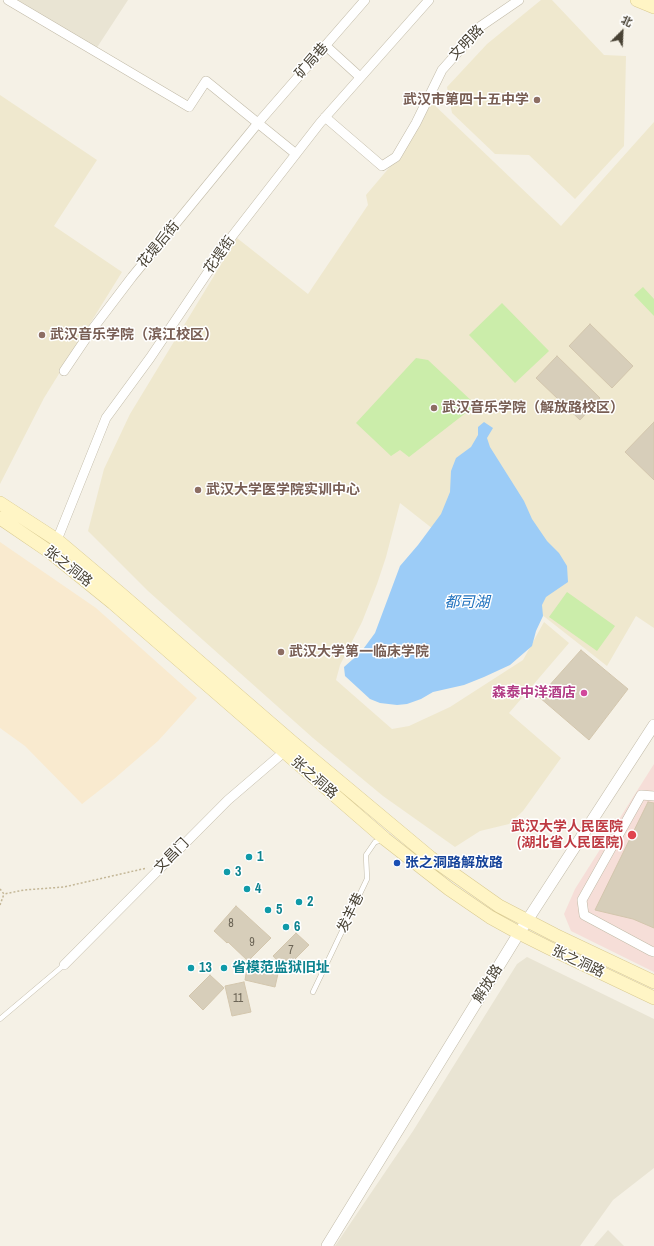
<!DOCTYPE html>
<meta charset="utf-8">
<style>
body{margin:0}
#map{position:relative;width:654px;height:1246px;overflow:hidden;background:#f5f1e6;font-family:"Archivo Narrow","Noto Sans SC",sans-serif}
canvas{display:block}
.north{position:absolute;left:602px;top:12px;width:40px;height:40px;-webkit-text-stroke:3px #fff;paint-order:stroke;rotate:24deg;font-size:11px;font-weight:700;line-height:16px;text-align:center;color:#484234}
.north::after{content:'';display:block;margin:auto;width:14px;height:18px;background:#484234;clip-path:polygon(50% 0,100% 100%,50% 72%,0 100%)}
</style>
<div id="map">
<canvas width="654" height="1246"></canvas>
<div class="north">北</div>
</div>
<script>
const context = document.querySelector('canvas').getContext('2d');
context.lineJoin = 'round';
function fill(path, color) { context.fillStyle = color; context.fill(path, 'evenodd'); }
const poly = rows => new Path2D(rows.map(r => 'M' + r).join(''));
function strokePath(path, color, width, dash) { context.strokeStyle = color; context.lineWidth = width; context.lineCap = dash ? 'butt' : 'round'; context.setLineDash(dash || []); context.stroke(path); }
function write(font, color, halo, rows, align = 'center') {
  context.font = font + ' "Archivo Narrow","Noto Sans SC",sans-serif'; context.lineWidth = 3; context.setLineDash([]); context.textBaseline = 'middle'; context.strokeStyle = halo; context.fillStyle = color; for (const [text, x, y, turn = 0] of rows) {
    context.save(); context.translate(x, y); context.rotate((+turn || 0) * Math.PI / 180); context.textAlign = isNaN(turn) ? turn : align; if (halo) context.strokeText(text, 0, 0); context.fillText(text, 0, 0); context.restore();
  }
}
fill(poly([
 [17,0,128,0,96,49],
 [527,957,654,1019,654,1168,613,1200,580,1246,335,1246,413,1131,517,964],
 [608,1230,624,1246,594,1246]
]), '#e9e4d3');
fill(poly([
 [0,542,96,608,197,698,158,741,114,779,82,804,25,746,0,728]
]), '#f9eacf');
fill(poly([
 [541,0,552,0,604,55,626,56,624,146,575,199,529,155,495,154,452,113,447,87,487,44],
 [0,95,97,160,54,226,122,272,44,398,0,484],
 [427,98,561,226,654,122,654,628,636,616,607,666,400,503,386,557,377,584,362,622,340,665,336,680,392,729,409,726,450,707,523,660,544,622,569,643,509,713,561,758,523,811,509,824,480,831,455,847,383,796,313,738,148,591,88,531,104,469,130,414,237,238,308,294,368,205,366,195,394,162]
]), '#efe8ce');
fill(poly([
 [654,764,654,972,571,931,564,914,575,889]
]), '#f6ded8');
fill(poly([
 [643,287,654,299,654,316,634,295],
 [502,303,549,351,515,383,469,335],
 [416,358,428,360,476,405,409,457,400,450,391,456,356,423],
 [567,592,615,626,597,651,549,617]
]), '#cbedaa');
fill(poly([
 [484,422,493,428,487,438,490,447,524,501,532,519,547,541,559,553,567,566,568,582,546,597,542,605,543,616,536,631,532,646,510,665,484,677,464,685,433,692,421,699,407,704,397,705,380,703,370,699,345,676,344,667,361,652,375,633,400,566,418,545,441,514,450,492,451,471,456,458,471,447,478,435,478,427]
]), '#9cccf7');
const building = poly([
 [590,324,633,366,612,388,569,346,590,324],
 [557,356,600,398,580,420,536,378,557,356],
 [654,422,654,480,625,452,654,422],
 [581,650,628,689,589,740,539,697,581,650],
 [648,802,654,803,654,928,633,919,595,910,648,802],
 [236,906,271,938,248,961,228,942,227,943,214,931,236,906],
 [296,933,309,945,285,969,273,956,296,933],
 [248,962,279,969,275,987,245,980,248,962],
 [210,975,224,988,203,1010,189,996,210,975],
 [244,982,251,1012,232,1016,225,986,244,982]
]);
fill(building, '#d7ceba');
strokePath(building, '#d3c6ad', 1);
const service = poly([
 [313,992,367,879,366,855,375,842,382,840],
 [0,1019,64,965]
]);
const minor = poly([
 [8,0,189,107,206,81,296,154],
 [326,46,360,77],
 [325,117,382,166,396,157,416,123,442,70,481,26,519,0],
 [64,371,91,331,132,277,258,123,365,0],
 [57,540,106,418,150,358,233,235,320,123,429,0],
 [654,796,641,795,582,900,584,915,651,951,654,952],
 [64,965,228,800,284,752]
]);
const tertiary = poly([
 [327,1246,519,933,654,725]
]);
const secondary = poly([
 [637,0,654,7],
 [0,503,57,540,121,594,292,742,431,858,499,906,555,935,654,982],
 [0,518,50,552,113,603,385,839,449,889,490,917,519,933,549,948,654,998]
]);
strokePath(service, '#c1baa7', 5.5);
strokePath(minor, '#c1baa7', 10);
strokePath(tertiary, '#c1baa7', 12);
strokePath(secondary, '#d9ca91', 14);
strokePath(poly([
 [0,889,4,894,24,890,64,887,147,868],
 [0,905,4,894]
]), '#c4b797', 1.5, [2, 2]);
strokePath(service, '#fff', 4.5);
strokePath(minor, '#fff', 9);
strokePath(tertiary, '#fff', 11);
strokePath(secondary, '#fff5c5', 13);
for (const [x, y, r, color] of [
 [537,100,4,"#8d6e63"],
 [42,335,4,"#8d6e63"],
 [434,408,4,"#8d6e63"],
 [198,490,4,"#8d6e63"],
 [281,652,4,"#8d6e63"],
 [584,693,4,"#d1479c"],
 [632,835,5,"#e0444e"],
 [249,857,4,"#0f9aa8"],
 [397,863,4,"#1a4fb4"],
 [227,872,4,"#0f9aa8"],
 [247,889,4,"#0f9aa8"],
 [299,902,4,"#0f9aa8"],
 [268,910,4,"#0f9aa8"],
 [286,927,4,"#0f9aa8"],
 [191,968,4,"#0f9aa8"],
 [224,968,4,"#0f9aa8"]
]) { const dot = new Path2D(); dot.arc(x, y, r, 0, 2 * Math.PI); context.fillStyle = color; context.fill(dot); strokePath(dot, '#fff', 1.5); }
write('12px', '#6c6556', null, [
 ["8",231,924],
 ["9",252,943],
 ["7",291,951],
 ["11",238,999]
]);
write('14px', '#484234', '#fff', [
 ["文明路",467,43,-46],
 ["矿局巷",312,61,-49],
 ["花堤后街",159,245,-50],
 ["花堤街",220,255,-55],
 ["张之洞路",68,567,38],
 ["张之洞路",314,778,41],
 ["文昌门",172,856,-45],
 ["发羊巷",351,913,-64],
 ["张之洞路",578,962,25],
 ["解放路",488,984,-58]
]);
write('bold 14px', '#785e54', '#fff', [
 ["武汉市第四十五中学",529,100,"right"],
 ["武汉音乐学院（滨江校区）",50,335],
 ["武汉音乐学院（解放路校区）",442,408],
 ["武汉大学医学院实训中心",206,490],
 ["武汉大学第一临床学院",289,652]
], 'left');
write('bold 14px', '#b23c85', '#fff', [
 ["森泰中洋酒店",576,693]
], 'right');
write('bold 14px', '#be3a42', '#fff', [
 ["武汉大学人民医院",623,827],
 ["(湖北省人民医院)",623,843]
], 'right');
write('bold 14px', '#0d838f', '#fff', [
 ["1",257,857],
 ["3",235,872],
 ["4",255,889],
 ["2",307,902],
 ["5",276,910],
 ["6",294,927],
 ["13",199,968],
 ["省模范监狱旧址",232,968]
], 'left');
write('bold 14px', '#164399', '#fff', [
 ["张之洞路解放路",405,863]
], 'left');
write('italic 15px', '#2273bf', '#fff', [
 ["都司湖",467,603]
]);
</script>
